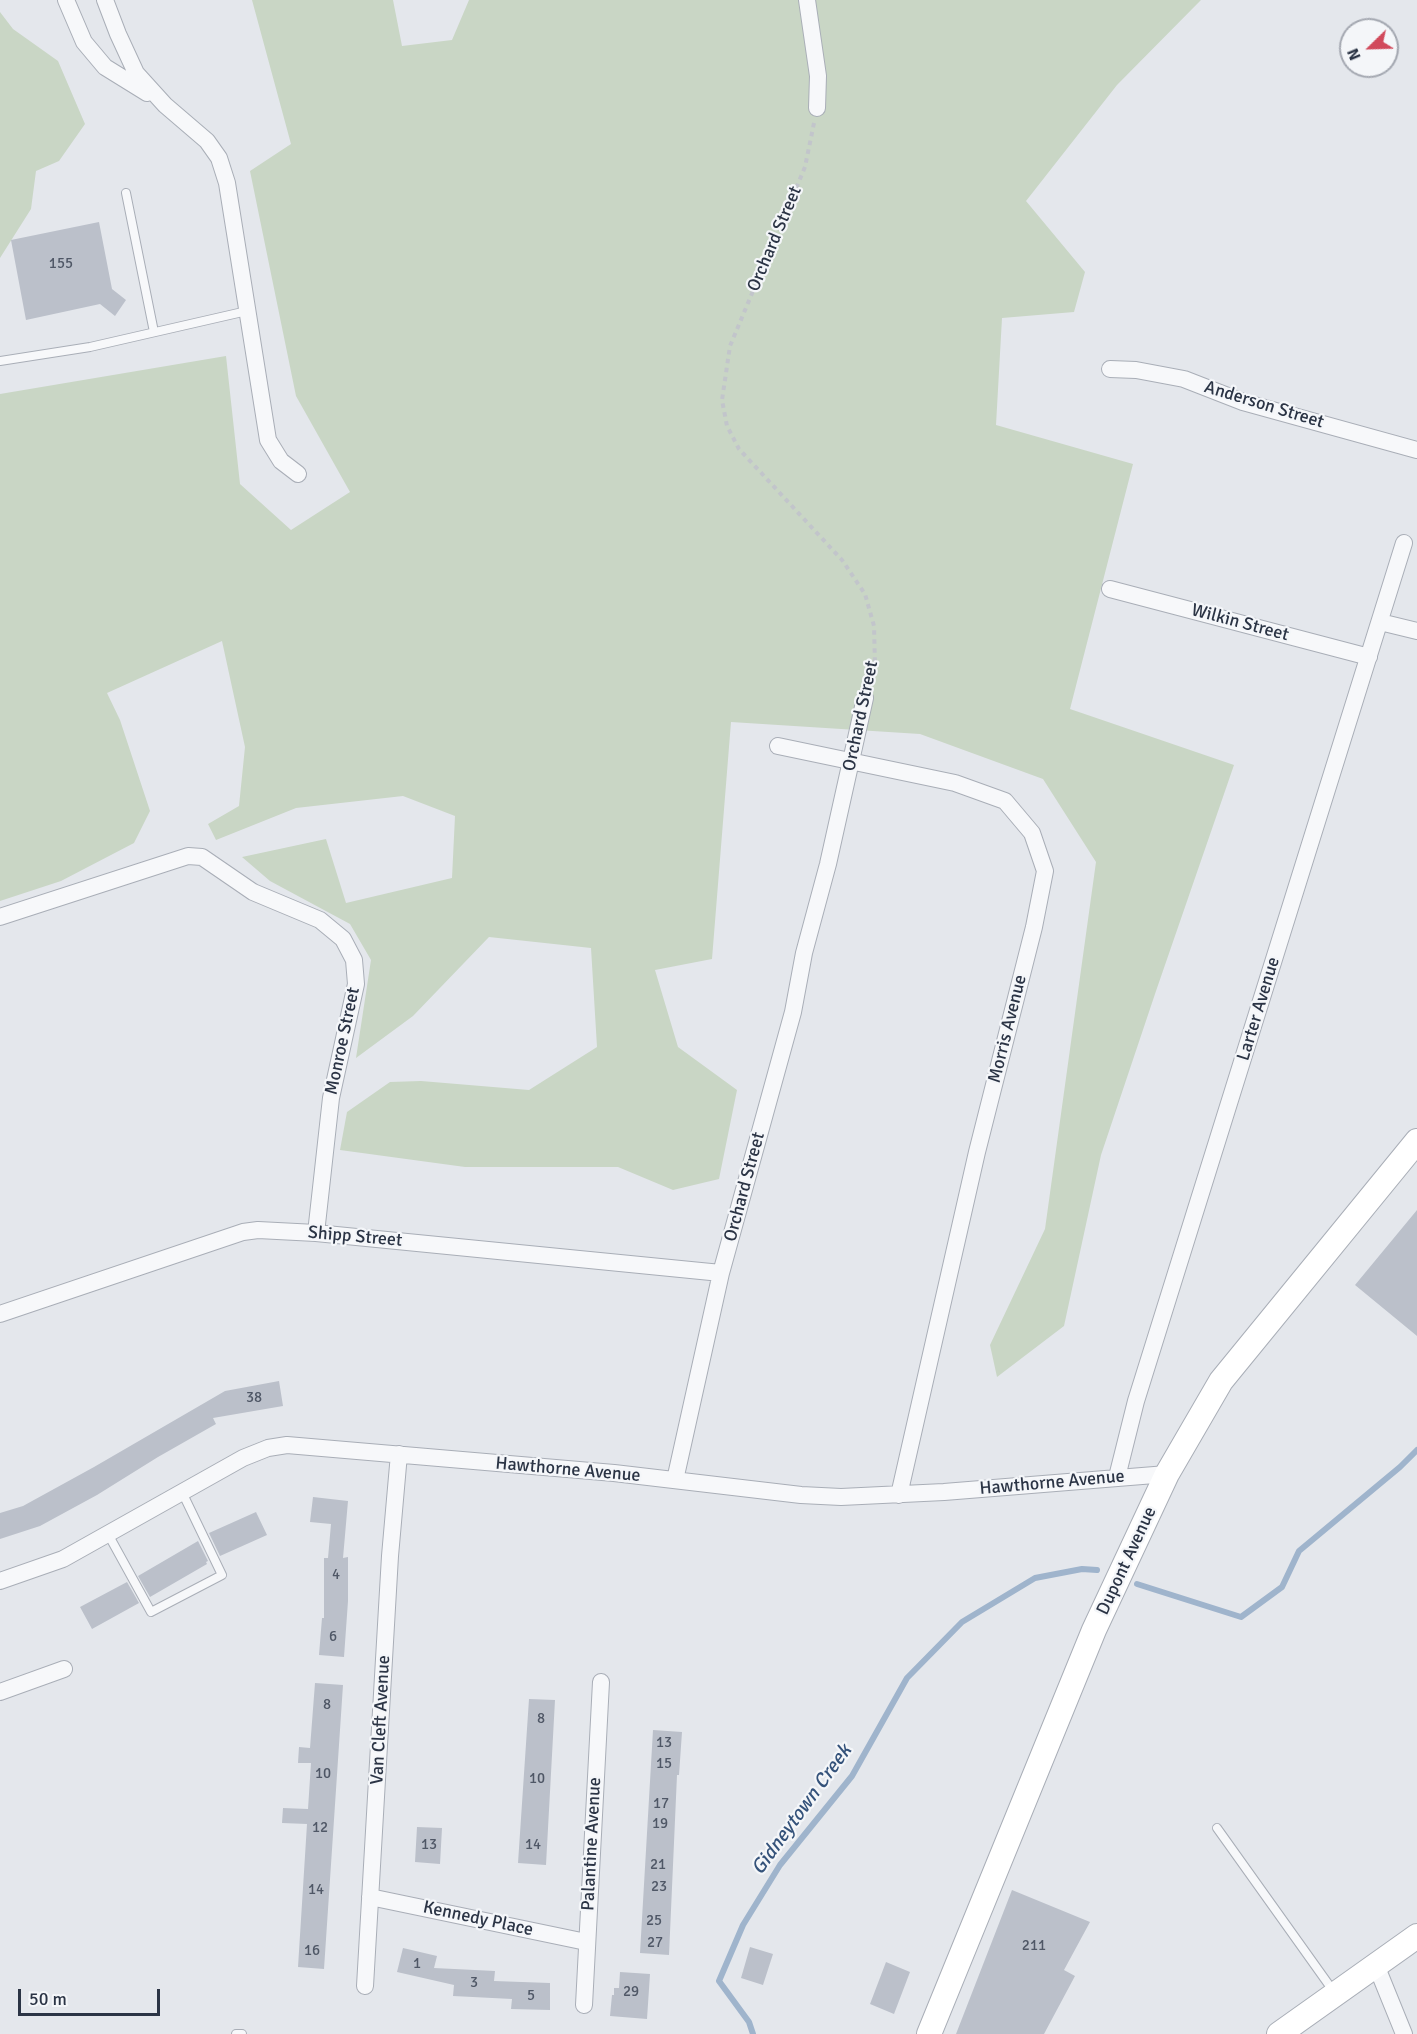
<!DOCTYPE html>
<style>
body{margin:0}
#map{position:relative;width:1417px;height:2034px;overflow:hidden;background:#e4e7ec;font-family:Signika,sans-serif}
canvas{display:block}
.north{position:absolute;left:1339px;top:18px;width:60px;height:60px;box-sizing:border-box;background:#f4f6f9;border:2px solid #a4a8b1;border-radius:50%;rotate:247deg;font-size:16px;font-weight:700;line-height:24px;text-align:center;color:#2b3445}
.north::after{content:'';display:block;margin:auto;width:21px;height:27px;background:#d1495b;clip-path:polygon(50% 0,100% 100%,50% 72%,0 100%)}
.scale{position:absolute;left:18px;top:1989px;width:142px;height:27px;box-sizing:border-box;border:3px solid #2b3445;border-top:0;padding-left:8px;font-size:18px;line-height:21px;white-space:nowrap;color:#2b3445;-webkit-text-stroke:4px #f4f6f9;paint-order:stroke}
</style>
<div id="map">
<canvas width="1417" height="2034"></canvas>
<div class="north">N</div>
<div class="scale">50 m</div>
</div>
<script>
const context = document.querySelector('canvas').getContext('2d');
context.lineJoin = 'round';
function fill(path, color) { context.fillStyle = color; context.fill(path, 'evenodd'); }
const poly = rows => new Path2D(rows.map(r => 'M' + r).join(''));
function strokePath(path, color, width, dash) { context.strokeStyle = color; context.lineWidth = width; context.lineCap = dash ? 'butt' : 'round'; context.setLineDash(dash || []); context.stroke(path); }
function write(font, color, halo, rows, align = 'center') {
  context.font = font + ' Signika,sans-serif'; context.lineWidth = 4.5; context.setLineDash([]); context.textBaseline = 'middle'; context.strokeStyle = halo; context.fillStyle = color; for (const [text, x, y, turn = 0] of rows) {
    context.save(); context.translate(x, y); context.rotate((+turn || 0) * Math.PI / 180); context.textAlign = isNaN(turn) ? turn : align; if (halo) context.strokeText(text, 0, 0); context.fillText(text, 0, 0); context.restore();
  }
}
fill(poly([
 [252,0,393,0,402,46,452,40,469,0,1201,0,1117,85,1026,201,1085,272,1074,312,1002,318,996,425,1133,464,1070,709,1234,765,1156,991,1101,1155,1064,1326,997,1377,990,1345,1045,1229,1096,862,1043,779,920,734,731,722,712,959,655,970,678,1047,737,1090,719,1179,673,1190,618,1167,465,1167,340,1150,347,1112,390,1082,421,1081,529,1090,597,1047,591,948,489,937,413,1016,356,1058,371,960,350,924,270,881,242,857,326,839,346,903,452,878,455,816,403,796,296,808,216,840,208,824,239,806,245,747,222,641,107,693,120,720,150,811,134,843,61,881,0,901,0,394,226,356,240,484,291,530,350,492,296,396,250,171,291,144],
 [0,12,13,29,58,61,85,124,59,161,36,171,31,209,0,258]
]), '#c9d6c5');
strokePath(poly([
 [1137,1584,1241,1617,1282,1587,1299,1551,1400,1467,1417,1450],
 [753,2034,749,2022,719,1981,743,1925,780,1865,852,1776,907,1678,962,1622,1035,1578,1082,1569,1097,1570]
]), '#9fb4cc', 6);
fill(poly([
 [99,222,112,289,126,300,115,316,100,304,26,320,11,240],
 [1417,1210,1417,1336,1355,1285],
 [279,1381,283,1406,213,1418,216,1424,158,1457,97,1495,40,1526,0,1539,0,1513,23,1506,94,1467,225,1391],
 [313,1497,348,1501,343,1558,348,1557,348,1601,344,1657,319,1655,322,1618,324,1618,324,1558,328,1558,331,1524,310,1522],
 [256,1512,267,1535,220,1556,209,1533],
 [198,1541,208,1561,206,1562,207,1564,150,1597,138,1576],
 [127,1582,139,1603,92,1629,80,1607],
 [315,1683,343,1685,324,1969,298,1967,307,1824,282,1823,283,1808,308,1809,311,1763,298,1763,299,1747,310,1748],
 [529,1699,555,1700,546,1865,518,1863],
 [653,1730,682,1732,679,1775,677,1775,669,1955,640,1953],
 [417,1827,442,1828,440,1864,415,1862],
 [1012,1890,1090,1922,1064,1970,1075,1976,1044,2034,956,2034],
 [750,1947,773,1954,763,1985,741,1978],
 [403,1948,437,1956,434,1968,495,1971,494,1981,550,1983,550,2010,511,2009,512,1999,453,1996,454,1985,397,1972],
 [886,1962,910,1972,894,2014,870,2004],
 [620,1972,650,1974,647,2019,610,2016,612,1995,614,1995,614,1988,619,1988]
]), '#bbc0ca');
const lane = poly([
 [126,193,154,332],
 [0,361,90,347,247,311],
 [108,1534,151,1612,222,1575,182,1492],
 [1217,1828,1334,1992],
 [236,2034,242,2034]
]);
const street = poly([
 [66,0,84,42,105,67,147,93],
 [105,0,118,34,136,73,165,105,207,141,219,158,227,183,268,440,281,461,298,474],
 [807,0,818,76,817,108],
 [1110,369,1136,370,1184,379,1243,402,1417,450],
 [1110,589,1369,657],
 [1380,622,1417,631],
 [778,746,955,783,1005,801,1032,833,1045,871,1034,927,977,1152,899,1495],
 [0,917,188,856,202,857,253,892,320,920,343,939,354,960,356,984,331,1098,316,1233],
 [0,1314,243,1232,258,1230,316,1233,721,1273],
 [1117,1477,1136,1401,1404,543],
 [675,1480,721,1273,793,1012,804,953,828,864,865,698],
 [0,1581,63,1559,243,1458,268,1448,287,1445,614,1473,801,1495,841,1497,944,1492,1167,1474],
 [0,1692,64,1669],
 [370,1897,586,1942],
 [1376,1965,1404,2034],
 [365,1986,390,1556,399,1454],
 [584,2005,601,1682]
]);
const secondary = poly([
 [929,2034,1094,1630,1167,1474,1221,1381,1417,1141],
 [1279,2034,1417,1936]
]);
strokePath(lane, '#a9aeb7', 10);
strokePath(street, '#a9aeb7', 18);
strokePath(secondary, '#a9aeb7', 26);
strokePath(poly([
 [814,123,805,167,730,346,722,400,727,426,739,449,842,560,865,594,874,626,875,665,870,682]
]), '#c2c5cb', 4, [4.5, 4.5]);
strokePath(lane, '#f7f8fa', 8);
strokePath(street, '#f7f8fa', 16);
strokePath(secondary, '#fff', 24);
write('15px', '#4f5766', null, [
 ["155",61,264],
 ["38",254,1398],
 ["4",336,1575],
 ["6",333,1637],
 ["8",327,1705],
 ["8",541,1719],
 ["13",664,1743],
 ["15",664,1764],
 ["10",323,1774],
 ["10",537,1779],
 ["17",661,1804],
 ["19",660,1824],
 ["12",320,1828],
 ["13",429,1845],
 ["14",533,1845],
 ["21",658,1865],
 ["23",659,1887],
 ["14",316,1890],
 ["25",654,1921],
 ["27",655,1943],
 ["211",1034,1946],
 ["16",312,1951],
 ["1",417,1964],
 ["3",474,1983],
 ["29",631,1992],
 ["5",531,1996]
]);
write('18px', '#2b3445', '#f4f6f9', [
 ["Orchard Street",775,239,-67],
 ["Anderson Street",1264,405,17],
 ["Wilkin Street",1240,623,15],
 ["Orchard Street",861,716,-78],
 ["Larter Avenue",1259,1009,-73],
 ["Morris Avenue",1008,1029,-76],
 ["Monroe Street",343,1041,-78],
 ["Orchard Street",745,1187,-75],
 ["Shipp Street",355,1237,5],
 ["Hawthorne Avenue",568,1470,5],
 ["Hawthorne Avenue",1052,1483,-5],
 ["Dupont Avenue",1127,1561,-65],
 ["Van Cleft Avenue",381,1720,-87],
 ["Palantine Avenue",592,1844,-87],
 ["Kennedy Place",478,1919,12]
]);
write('italic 20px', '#34527a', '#f4f6f9', [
 ["Gidneytown Creek",802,1810,-54]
]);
</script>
